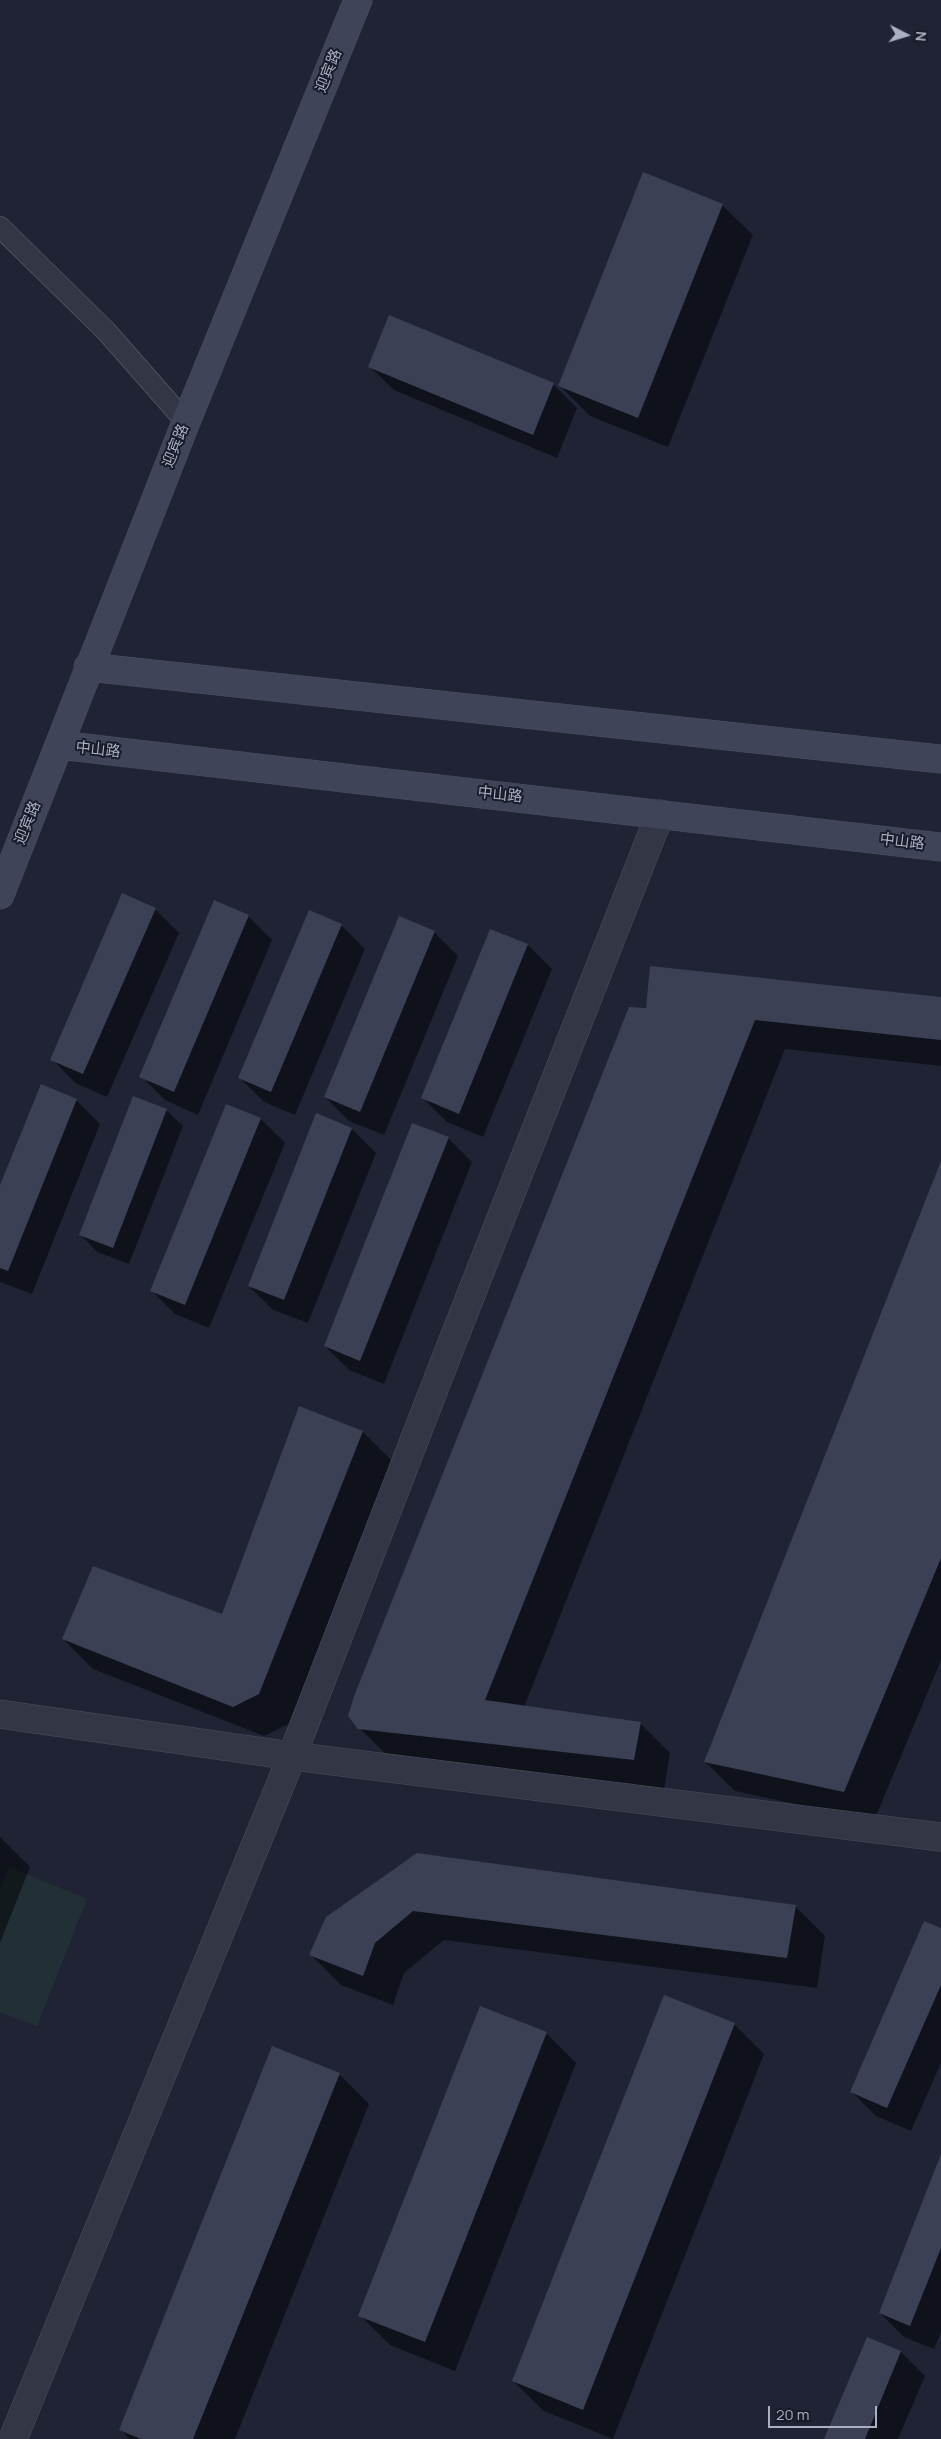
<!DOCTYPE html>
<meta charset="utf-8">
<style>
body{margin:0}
#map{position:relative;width:941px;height:2439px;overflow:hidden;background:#1f2334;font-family:Manrope,sans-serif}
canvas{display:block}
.north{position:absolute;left:881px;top:10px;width:50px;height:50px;-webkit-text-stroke:4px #181b29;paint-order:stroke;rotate:95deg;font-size:14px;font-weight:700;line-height:20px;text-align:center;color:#abafc2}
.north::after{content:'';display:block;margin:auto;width:18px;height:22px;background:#abafc2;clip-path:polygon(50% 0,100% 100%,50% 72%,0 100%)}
.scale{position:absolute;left:768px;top:2406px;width:109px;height:22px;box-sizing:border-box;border:2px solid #abafc2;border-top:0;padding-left:6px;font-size:15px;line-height:18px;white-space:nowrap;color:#abafc2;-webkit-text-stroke:4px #181b29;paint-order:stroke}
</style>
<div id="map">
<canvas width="941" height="2439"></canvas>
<div class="north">N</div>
<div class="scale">20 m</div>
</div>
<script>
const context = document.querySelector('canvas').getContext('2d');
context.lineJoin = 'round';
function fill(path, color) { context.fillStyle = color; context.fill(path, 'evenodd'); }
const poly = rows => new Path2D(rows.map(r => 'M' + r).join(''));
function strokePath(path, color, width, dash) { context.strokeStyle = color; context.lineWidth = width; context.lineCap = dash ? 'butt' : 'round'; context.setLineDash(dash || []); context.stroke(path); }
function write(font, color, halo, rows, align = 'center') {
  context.font = font + ' Manrope,"Noto Sans SC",sans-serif'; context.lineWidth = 4; context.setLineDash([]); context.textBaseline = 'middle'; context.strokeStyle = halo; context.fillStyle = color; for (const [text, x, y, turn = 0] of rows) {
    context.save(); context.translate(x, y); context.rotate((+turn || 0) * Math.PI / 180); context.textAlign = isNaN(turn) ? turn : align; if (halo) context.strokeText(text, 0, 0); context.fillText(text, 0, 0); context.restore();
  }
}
fill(poly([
 [9,1867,87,1899,37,2026,0,2012,0,1890]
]), '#223036');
fill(poly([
 [722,205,753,235,668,447,590,416,560,386],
 [370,367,553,384,577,408,557,458,394,390],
 [155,909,179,933,107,1097,75,1083,52,1059],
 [248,916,272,940,198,1115,165,1100,141,1076],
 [341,925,365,949,295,1115,264,1102,240,1078],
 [491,930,528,945,552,969,483,1137,447,1122,423,1098],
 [434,932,458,956,384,1135,349,1121,325,1097],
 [941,998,941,1066,785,1049,524,1707,640,1723,670,1753,664,1790,390,1758,359,1728,647,1009],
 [76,1100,100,1124,32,1294,0,1282,0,1189],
 [226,1105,261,1119,285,1143,209,1328,175,1314,151,1290],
 [166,1110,183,1126,129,1264,97,1252,81,1235],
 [352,1129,376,1153,308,1323,273,1310,249,1286],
 [448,1138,472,1162,384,1384,349,1370,325,1346],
 [941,1164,941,1660,874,1821,735,1791,705,1762],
 [300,1408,363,1432,393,1462,289,1724,264,1736,93,1669,63,1639,222,1616],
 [0,1837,30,1867,0,1943],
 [418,1854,795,1906,825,1936,817,1988,444,1940,404,1973,393,2005,341,1985,311,1955],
 [941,1929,941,2063,911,2131,876,2116,852,2092],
 [734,2024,764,2054,613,2439,544,2411,513,2381],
 [546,2033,576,2063,455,2371,390,2345,360,2315],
 [339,2074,369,2104,235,2439,130,2439,121,2430],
 [941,2157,941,2332,934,2349,904,2337,880,2313],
 [867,2338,901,2352,925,2376,898,2439,826,2439]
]), '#0007');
fill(poly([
 [643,172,723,204,638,418,558,386],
 [389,315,554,383,533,435,368,367],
 [122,893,156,908,83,1074,50,1060],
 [214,900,249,915,174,1092,139,1077],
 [309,910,342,924,271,1092,238,1078],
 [399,916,435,931,360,1112,324,1097],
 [490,929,528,944,459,1114,421,1098],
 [650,966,941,997,941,1040,755,1020,485,1700,641,1722,634,1760,358,1729,348,1716,354,1696,629,1007,646,1008],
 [41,1084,77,1099,8,1271,0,1268,0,1185],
 [133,1096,167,1109,113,1248,79,1235],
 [226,1104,261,1118,185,1305,150,1291],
 [316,1113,352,1128,284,1300,248,1286],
 [412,1123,449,1137,360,1361,324,1346],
 [941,1161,941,1558,844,1792,704,1762],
 [299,1406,363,1431,259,1694,233,1707,62,1639,93,1566,222,1614],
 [417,1853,796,1905,787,1958,413,1911,375,1943,363,1976,309,1955,326,1917],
 [924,1921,941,1928,941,1985,887,2108,850,2092],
 [664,1995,735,2023,583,2410,512,2381],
 [480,2006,547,2032,425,2342,358,2316],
 [272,2046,340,2073,193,2439,141,2439,119,2430],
 [941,2154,941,2248,910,2326,879,2313],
 [867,2337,901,2351,865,2439,824,2439]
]), '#3b4055');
const service = poly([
 [0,227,106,331,186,422]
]);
const minor = poly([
 [0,1714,292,1756,941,1837],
 [13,2439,292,1756,448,1353,660,814]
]);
const secondary = poly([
 [88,667,941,759],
 [59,745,941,847],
 [0,895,186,422,358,0]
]);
strokePath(service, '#4d5060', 22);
strokePath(minor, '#4d5060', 29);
strokePath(secondary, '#4d5060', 29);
strokePath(service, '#323645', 20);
strokePath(minor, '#323645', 28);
strokePath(secondary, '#404458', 28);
write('15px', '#abafc2', '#181b29', [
 ["迎宾路",329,71,-68],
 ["迎宾路",176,446,-68],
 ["中山路",98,750,6],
 ["中山路",500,795,6],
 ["迎宾路",28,823,-68],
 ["中山路",902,842,7]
]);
</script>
